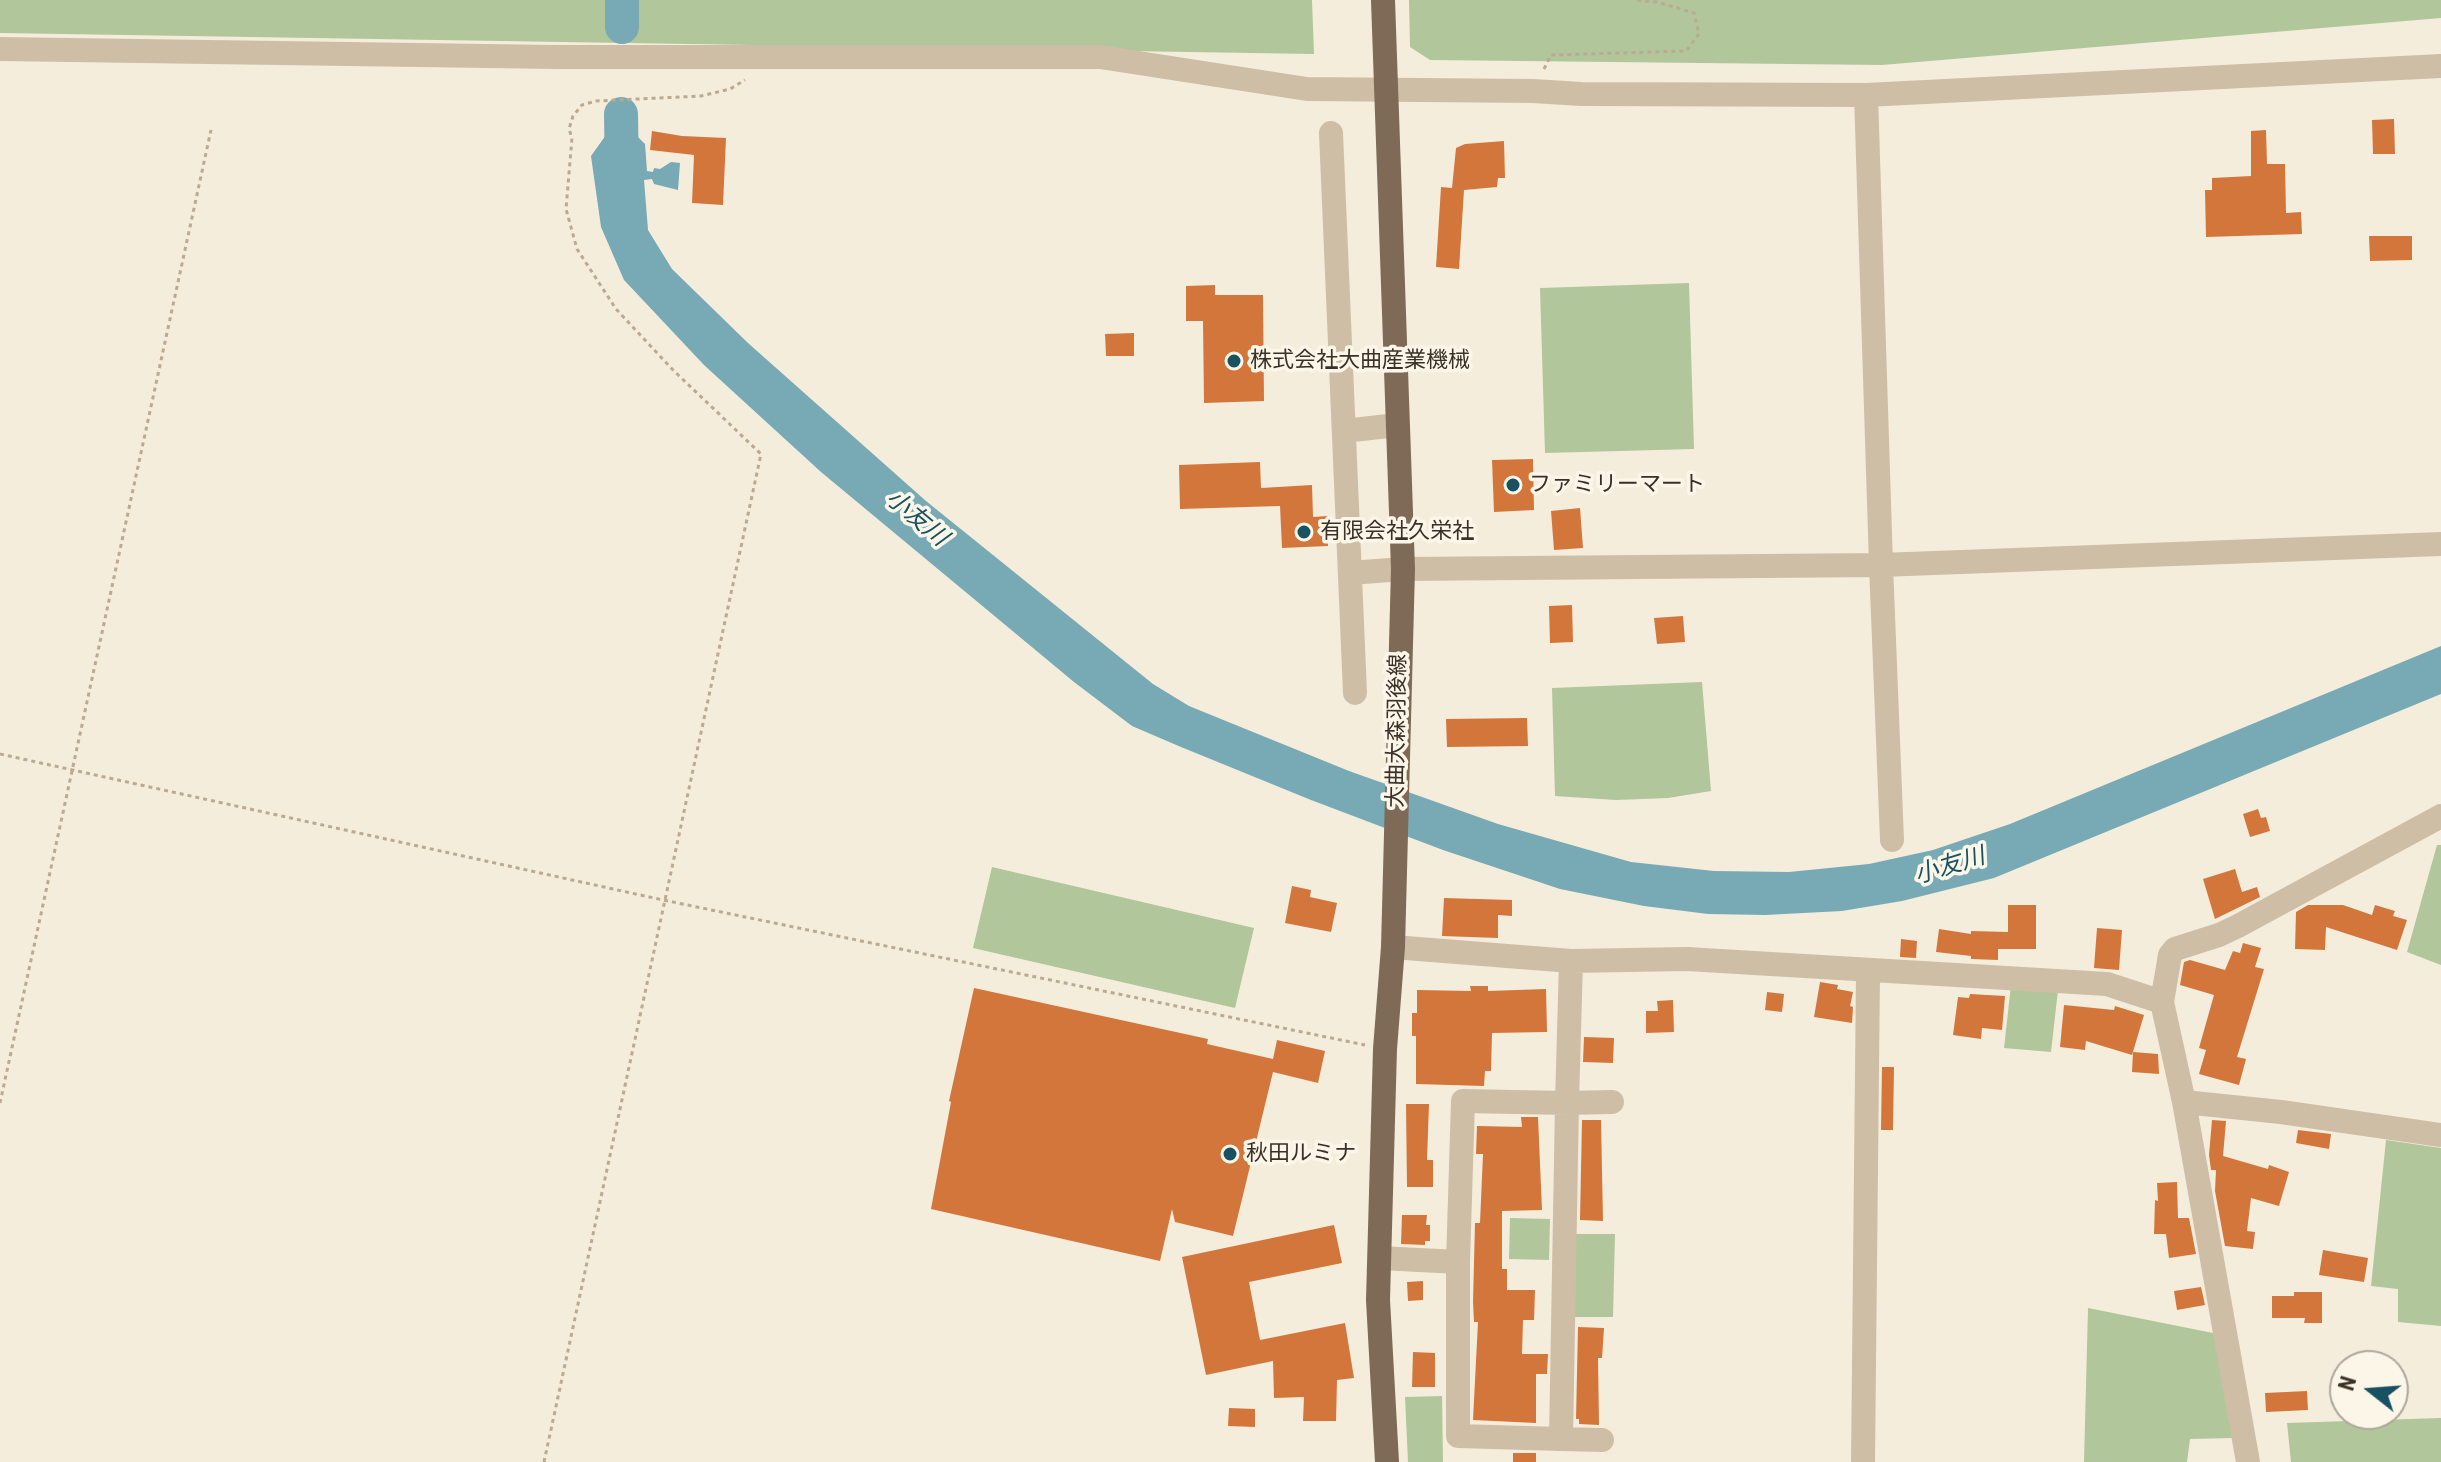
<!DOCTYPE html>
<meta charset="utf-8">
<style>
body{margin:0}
#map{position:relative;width:2441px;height:1462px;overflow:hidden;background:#f5eddc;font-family:"Roboto Condensed",sans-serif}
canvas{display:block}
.north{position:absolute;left:2329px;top:1350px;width:80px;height:80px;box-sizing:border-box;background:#fcf6e9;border:2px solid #aea79c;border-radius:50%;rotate:287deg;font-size:22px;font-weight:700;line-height:32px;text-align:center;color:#3a3028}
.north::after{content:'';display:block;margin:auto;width:28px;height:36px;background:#185161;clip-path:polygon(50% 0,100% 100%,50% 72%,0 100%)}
</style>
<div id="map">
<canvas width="2441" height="1462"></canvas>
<div class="north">N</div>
</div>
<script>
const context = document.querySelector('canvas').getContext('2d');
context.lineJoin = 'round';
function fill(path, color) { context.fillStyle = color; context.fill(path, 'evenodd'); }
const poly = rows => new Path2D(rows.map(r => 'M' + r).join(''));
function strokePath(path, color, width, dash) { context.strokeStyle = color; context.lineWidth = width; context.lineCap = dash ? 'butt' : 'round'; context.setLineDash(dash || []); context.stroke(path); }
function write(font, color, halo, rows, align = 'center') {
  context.font = font + ' "Roboto Condensed","Noto Sans JP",sans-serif'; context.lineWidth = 7; context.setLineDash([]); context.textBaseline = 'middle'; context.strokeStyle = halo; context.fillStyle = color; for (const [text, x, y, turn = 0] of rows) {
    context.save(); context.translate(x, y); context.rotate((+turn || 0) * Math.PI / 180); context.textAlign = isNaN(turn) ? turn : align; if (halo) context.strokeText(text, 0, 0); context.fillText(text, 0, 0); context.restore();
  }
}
fill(poly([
 [0,0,1312,0,1314,54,0,33],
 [1409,0,2441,0,2441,18,1882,65,1430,60,1410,47],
 [1689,283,1694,449,1545,453,1540,288],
 [1702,682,1711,791,1668,798,1616,800,1555,796,1552,688],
 [2437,845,2441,845,2441,965,2407,952],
 [992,867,1254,928,1235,1008,973,948],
 [2011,985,2058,990,2051,1052,2004,1048],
 [2386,1140,2441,1148,2441,1326,2398,1322,2398,1289,2371,1286],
 [1510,1218,1550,1219,1549,1260,1509,1259],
 [1575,1234,1615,1234,1613,1317,1573,1317],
 [2088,1308,2218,1334,2235,1438,2190,1439,2187,1462,2084,1462],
 [1442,1396,1443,1462,1408,1462,1405,1397],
 [2441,1418,2441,1462,2291,1462,2287,1423]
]), '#b1c69a');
fill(poly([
 [611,128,630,129,645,144,647,171,653,172,654,168,660,169,671,162,680,163,678,190,654,184,652,179,644,180,648,230,672,269,748,343,926,501,1153,684,1189,706,1349,771,1498,824,1631,862,1714,871,1789,872,1869,864,1933,850,2010,824,2441,646,2441,694,1994,878,1902,901,1842,911,1765,915,1708,914,1644,906,1560,889,1443,850,1311,800,1181,747,1132,726,1074,682,821,472,704,365,624,280,601,227,591,156]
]), '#77aab5');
strokePath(poly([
 [622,0,622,27],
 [621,114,622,176]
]), '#77aab5', 34);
fill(poly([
 [2394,119,2395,154,2373,154,2372,120],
 [2266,130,2267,164,2285,164,2286,213,2301,212,2302,234,2206,237,2205,190,2212,190,2212,178,2251,176,2251,131],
 [652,131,682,136,726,138,723,205,692,203,694,155,650,150],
 [1504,141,1505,178,1498,178,1497,187,1464,190,1459,269,1436,267,1441,187,1452,188,1456,148,1465,144],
 [2369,236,2412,236,2412,260,2370,261],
 [1215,285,1215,295,1263,295,1264,401,1204,403,1203,321,1186,321,1186,286],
 [1134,333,1134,356,1106,356,1105,334],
 [1533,459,1534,510,1494,512,1492,460],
 [1260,462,1261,488,1312,485,1313,517,1327,516,1328,546,1282,548,1280,506,1180,509,1179,465],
 [1580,508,1583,548,1554,550,1551,511],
 [1572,605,1573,642,1550,643,1549,606],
 [1683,616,1685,642,1657,644,1654,618],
 [1527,718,1528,746,1447,747,1446,719],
 [2258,809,2261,818,2266,817,2270,831,2250,837,2243,814],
 [2235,869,2242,892,2257,887,2260,897,2215,919,2203,879],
 [1292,886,1311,890,1310,897,1337,903,1331,932,1285,923],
 [1444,898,1512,900,1512,916,1498,915,1498,938,1442,936],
 [2008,905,2036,905,2036,949,1998,949,1998,960,1971,959,1971,956,1936,952,1939,929,1971,934,1971,931,2008,932],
 [2308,905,2343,905,2372,915,2375,905,2395,911,2393,916,2407,920,2397,950,2326,927,2325,950,2295,949,2296,912],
 [2097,928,2122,930,2119,970,2094,968],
 [1901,939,1917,941,1916,958,1900,957],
 [2243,943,2261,948,2255,967,2264,969,2237,1057,2246,1059,2239,1085,2199,1074,2206,1050,2199,1048,2214,995,2180,985,2184,962,2190,960,2225,970,2233,951,2240,953],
 [1820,982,1838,985,1837,989,1853,992,1850,1006,1853,1007,1852,1023,1814,1017],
 [1470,986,1488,986,1488,991,1546,989,1547,1032,1492,1033,1491,1071,1485,1071,1484,1086,1416,1084,1416,1036,1412,1036,1412,1013,1417,1013,1417,990,1471,991],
 [974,988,1208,1039,1207,1044,1273,1059,1277,1040,1325,1051,1318,1083,1273,1072,1233,1236,1175,1222,1172,1209,1160,1261,931,1209,951,1102,949,1101],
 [1767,992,1784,994,1782,1012,1765,1010],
 [1970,994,2005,996,2002,1030,1982,1028,1981,1039,1953,1035,1958,997,1969,998],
 [1673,1000,1674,1032,1646,1033,1646,1011,1658,1011,1657,1001],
 [2064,1005,2114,1010,2115,1006,2144,1015,2132,1055,2086,1041,2085,1050,2060,1047],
 [1584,1037,1614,1038,1613,1063,1583,1062],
 [2133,1052,2158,1054,2159,1074,2132,1072],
 [1882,1067,1894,1067,1893,1130,1881,1130],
 [1406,1104,1429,1104,1427,1160,1433,1160,1433,1187,1407,1187],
 [1521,1117,1538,1117,1542,1210,1502,1211,1502,1269,1507,1269,1507,1290,1535,1290,1534,1320,1523,1320,1522,1354,1548,1354,1547,1374,1536,1374,1536,1423,1473,1420,1478,1322,1474,1322,1473,1302,1475,1223,1480,1223,1483,1154,1476,1154,1477,1126,1522,1127],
 [1582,1120,1601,1120,1603,1221,1580,1220],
 [2212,1120,2226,1121,2223,1156,2268,1169,2269,1165,2289,1172,2279,1206,2251,1198,2247,1231,2255,1232,2253,1249,2225,1246,2215,1191,2216,1170,2211,1170,2209,1155],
 [2298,1130,2331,1134,2329,1149,2296,1143],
 [2177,1182,2178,1218,2189,1218,2196,1254,2169,1258,2166,1234,2154,1234,2155,1200,2158,1201,2157,1183],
 [1402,1215,1427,1215,1426,1225,1430,1225,1430,1241,1425,1241,1425,1245,1401,1244],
 [1334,1225,1342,1263,1249,1282,1260,1340,1345,1323,1354,1378,1337,1380,1336,1421,1303,1421,1304,1397,1274,1398,1273,1361,1206,1375,1182,1257],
 [2323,1250,2368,1258,2364,1282,2319,1275],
 [1423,1281,1423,1300,1408,1301,1407,1282],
 [2201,1287,2205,1305,2177,1310,2174,1291],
 [2294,1292,2322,1292,2322,1323,2304,1323,2305,1318,2272,1318,2272,1296,2294,1296],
 [1578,1327,1604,1328,1602,1358,1598,1358,1599,1425,1579,1424,1579,1419,1576,1419],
 [1413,1352,1435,1353,1435,1387,1412,1387],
 [2307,1391,2308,1410,2266,1412,2265,1393],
 [1229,1408,1255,1409,1255,1427,1228,1426],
 [1513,1453,1536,1453,1536,1462,1513,1462]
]), '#d3763c');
strokePath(poly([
 [1544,69,1551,55,1686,51,1699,34,1694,13,1657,2,1636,0],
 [0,754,663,900,1365,1045],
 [0,1103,211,130],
 [544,1462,761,454,673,370,616,309,577,249,566,209,572,138,569,129,573,116,582,105,596,101,701,96,730,89,745,80]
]), '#bba990', 3, [4, 4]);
strokePath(poly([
 [0,49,556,57,1100,57,1307,89,1533,91,1581,94,1866,95,2441,66],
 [1866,95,1881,565,1892,840],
 [1331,133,1355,693],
 [1344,431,1397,425],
 [1350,573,1403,569,1881,565,2441,544],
 [1393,947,1571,961,1687,959,2107,984,2162,1002],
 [1571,961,1567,1103,1561,1439,1458,1436,1458,1262,1463,1101,1567,1103,1612,1102],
 [2184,1102,2281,1112,2441,1135],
 [1380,1258,1458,1262],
 [1561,1439,1602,1440],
 [1863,1462,1868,972],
 [2248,1462,2184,1102,2162,1002,2170,955,2175,949,2219,935,2238,926,2441,816]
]), '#cfbea6', 24);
strokePath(poly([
 [1383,0,1403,569,1393,947,1385,1049,1378,1300,1387,1462]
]), '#7e6a57', 24);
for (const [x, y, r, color] of [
 [1234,361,8,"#185161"],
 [1513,485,8,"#185161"],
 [1304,532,8,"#185161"],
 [1230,1154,8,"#185161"]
]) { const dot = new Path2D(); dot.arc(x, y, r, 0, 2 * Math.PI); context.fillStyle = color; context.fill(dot); strokePath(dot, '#fcf6e9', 3); }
write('22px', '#3a3028', '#fcf6e9', [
 ["株式会社大曲産業機械",1250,361],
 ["ファミリーマート",1529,485],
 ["有限会社久栄社",1320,532],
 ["秋田ルミナ",1246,1154]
], 'left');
write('22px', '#3a3028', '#fcf6e9', [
 ["大曲大森羽後線",1398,731,-89]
]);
write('italic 24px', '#185161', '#fcf6e9', [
 ["小友川",916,519,40],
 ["小友川",1950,867,-17]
]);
</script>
